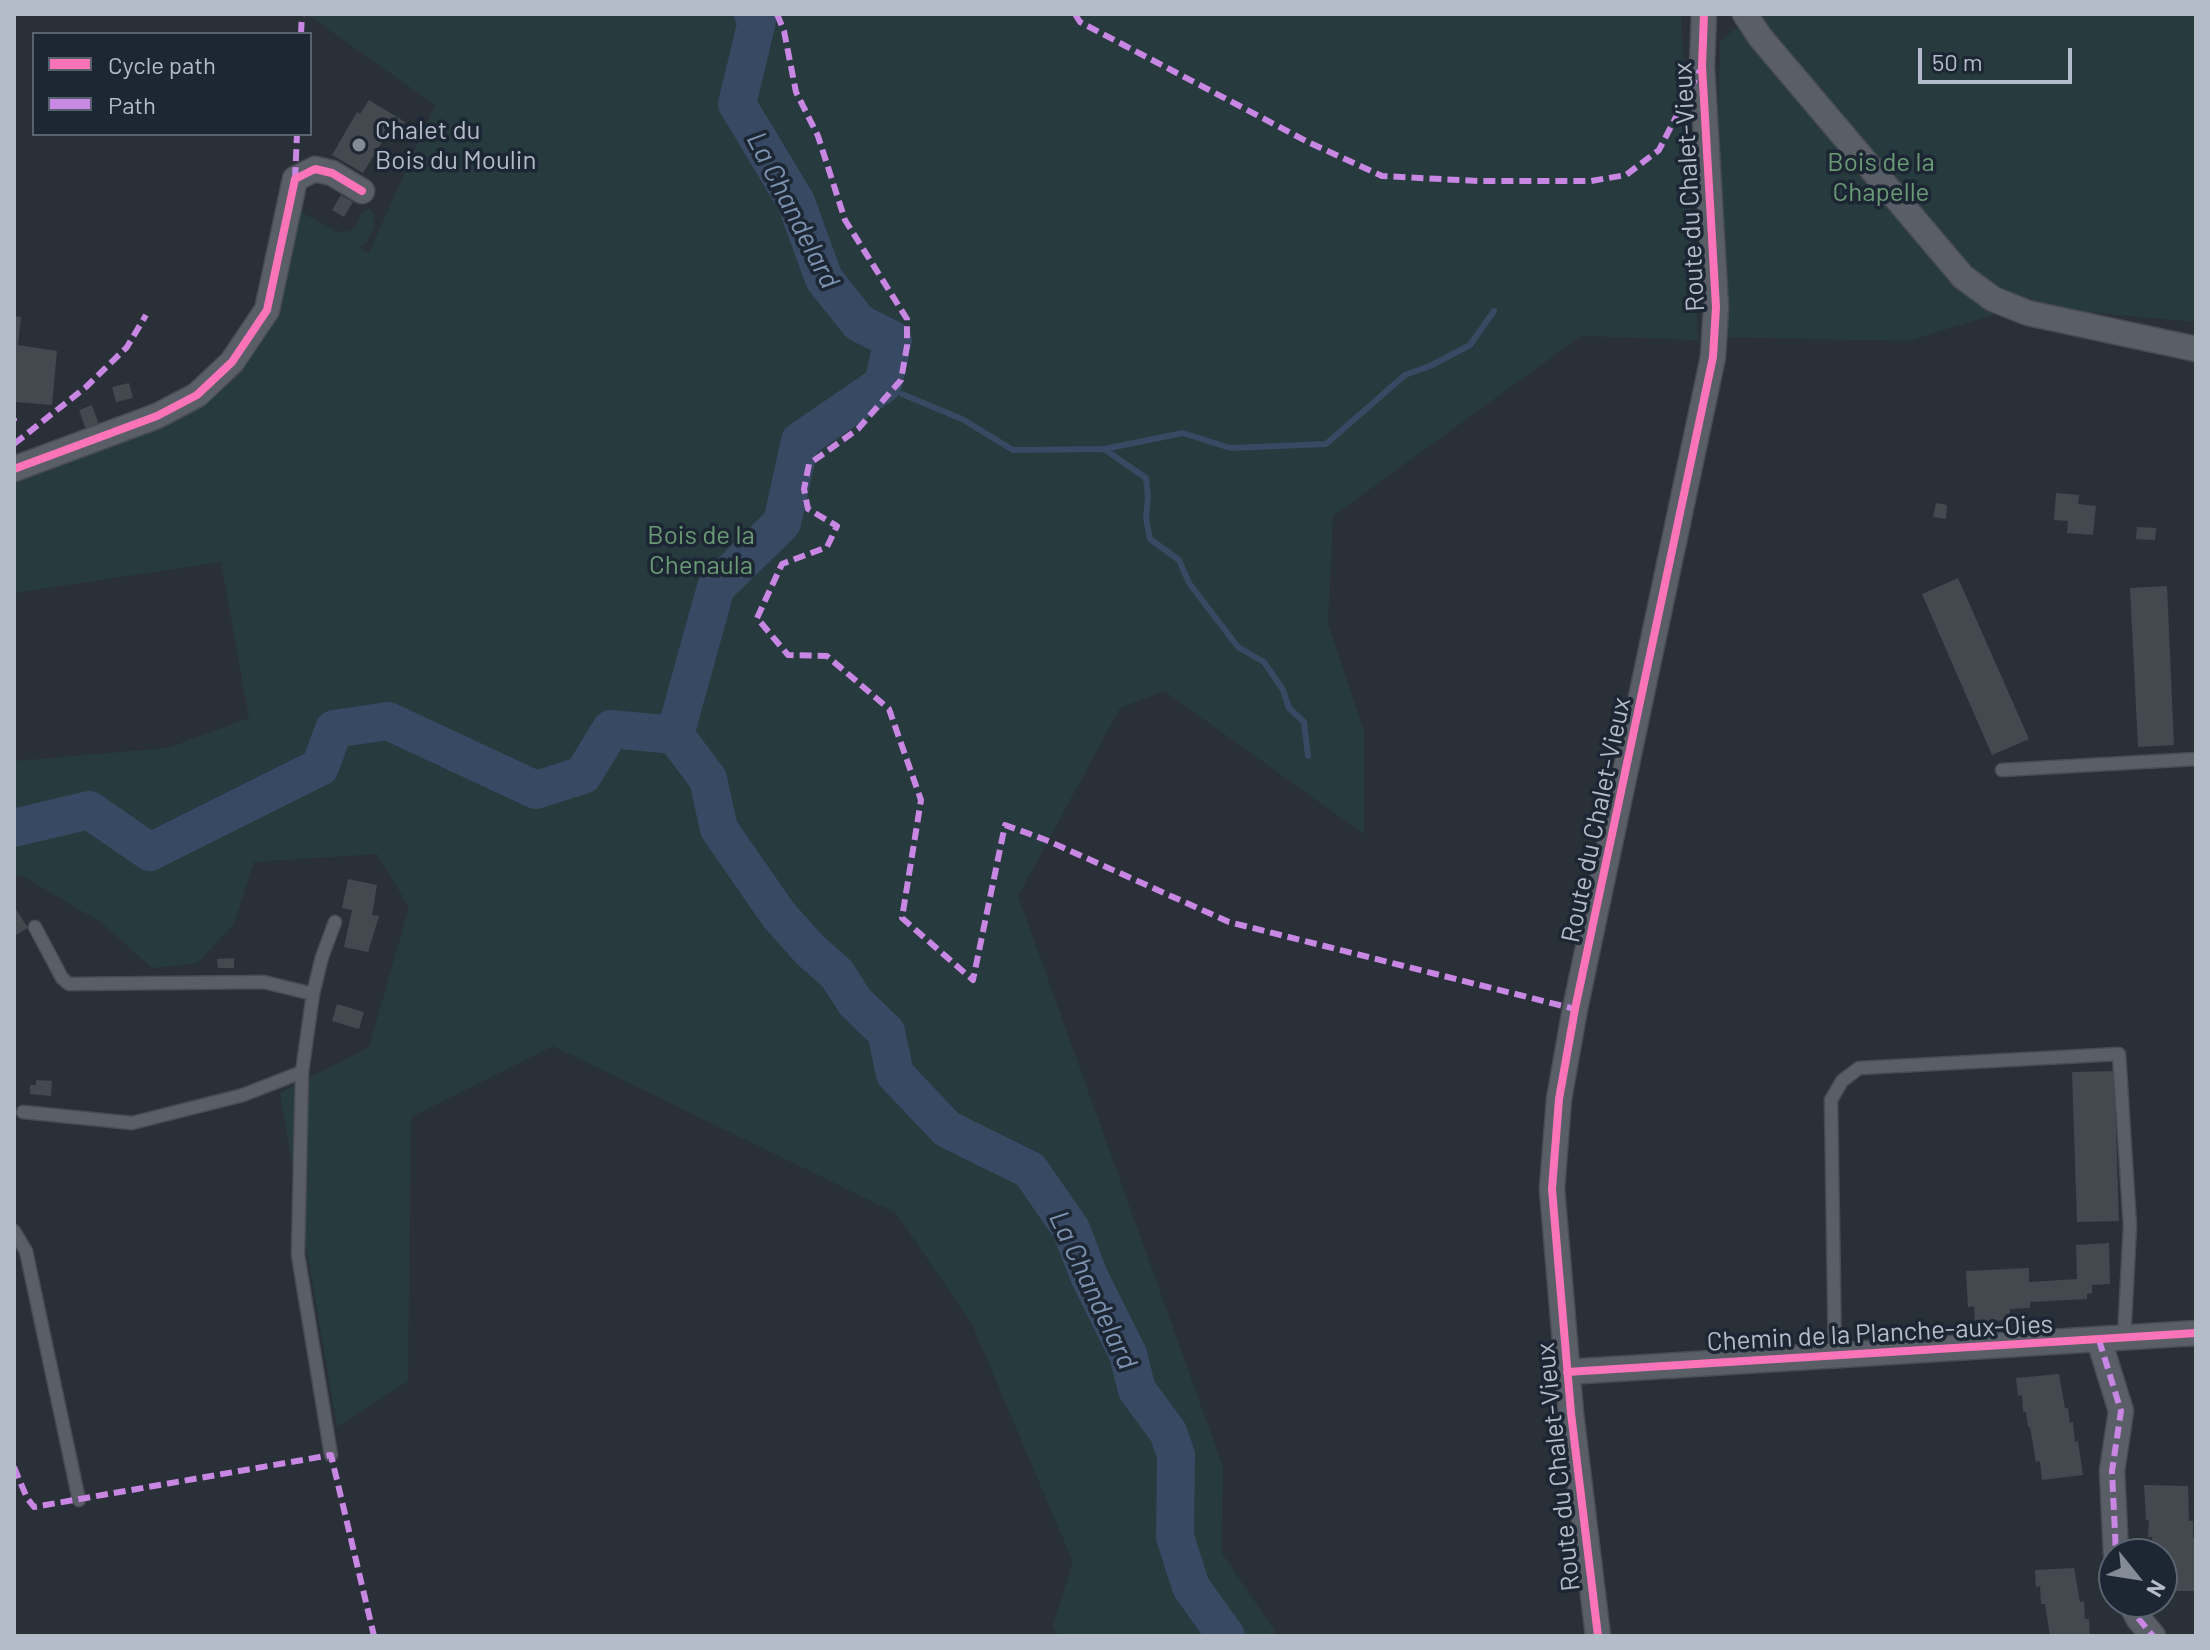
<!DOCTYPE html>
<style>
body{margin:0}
#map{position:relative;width:2210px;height:1650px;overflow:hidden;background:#2a3038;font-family:Barlow,sans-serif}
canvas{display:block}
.frame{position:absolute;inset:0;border:16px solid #b4bcc9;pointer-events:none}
.legend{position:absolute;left:32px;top:32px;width:280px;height:104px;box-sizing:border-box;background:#1d2633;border:2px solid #59626f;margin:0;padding:10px 14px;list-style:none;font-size:24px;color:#b4bcc9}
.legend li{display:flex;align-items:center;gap:16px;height:40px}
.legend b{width:40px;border:2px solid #59626f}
.north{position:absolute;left:2098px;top:1538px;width:80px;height:80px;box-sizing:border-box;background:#1d2633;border:2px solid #59626f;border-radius:50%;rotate:120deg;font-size:22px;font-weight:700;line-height:32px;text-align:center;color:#b4bcc9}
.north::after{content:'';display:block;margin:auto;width:28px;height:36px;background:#848b96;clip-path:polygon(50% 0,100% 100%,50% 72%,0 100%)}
.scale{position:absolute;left:1918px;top:48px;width:154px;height:36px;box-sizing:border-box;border:4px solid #b4bcc9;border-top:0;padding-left:10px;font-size:24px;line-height:28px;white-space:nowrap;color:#b4bcc9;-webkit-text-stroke:6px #1d2633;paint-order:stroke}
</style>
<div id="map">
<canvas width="2210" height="1650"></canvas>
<div class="frame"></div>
<ul class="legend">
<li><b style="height:10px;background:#fb73b8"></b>Cycle path</li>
<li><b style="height:10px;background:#c787e3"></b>Path</li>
</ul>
<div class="north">N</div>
<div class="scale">50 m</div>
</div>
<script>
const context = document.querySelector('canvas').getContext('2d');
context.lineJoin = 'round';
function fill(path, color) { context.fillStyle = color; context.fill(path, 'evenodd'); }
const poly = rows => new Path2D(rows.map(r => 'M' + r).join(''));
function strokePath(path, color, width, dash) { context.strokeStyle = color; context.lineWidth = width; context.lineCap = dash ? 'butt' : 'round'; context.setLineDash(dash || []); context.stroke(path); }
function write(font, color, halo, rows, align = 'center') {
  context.font = font + ' Barlow,sans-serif'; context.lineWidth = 7; context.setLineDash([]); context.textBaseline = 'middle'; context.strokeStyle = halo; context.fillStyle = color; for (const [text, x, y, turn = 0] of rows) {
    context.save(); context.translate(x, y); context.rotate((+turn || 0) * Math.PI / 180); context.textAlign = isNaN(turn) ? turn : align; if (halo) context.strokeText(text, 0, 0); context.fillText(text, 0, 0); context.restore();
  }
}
fill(poly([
 [307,14,1681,14,1698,340,1581,336,1333,516,1328,623,1364,731,1364,834,1164,691,1120,708,1018,896,1223,1467,1222,1553,1278,1636,1058,1636,1053,1626,1073,1562,972,1324,896,1213,553,1046,411,1117,408,1381,337,1427,280,1093,369,1047,409,907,377,854,254,862,234,924,197,963,152,968,102,923,21,875,14,877,14,761,168,748,249,718,221,562,14,593,14,469,197,395,267,310,287,204,337,232,350,231,357,224,361,213,370,209,374,214,374,227,366,243,359,247,369,253,435,105],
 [1754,14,2196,14,2196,322,2022,306,1908,341,1714,337,1720,41]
]), '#273a3e');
strokePath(poly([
 [883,384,885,385],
 [902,394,962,419,1013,450,1104,449,1183,433,1230,448,1326,444,1405,375,1430,366,1470,345,1494,311],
 [1104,449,1146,478,1148,497,1146,518,1150,539,1179,560,1189,583,1238,647,1264,662,1283,690,1289,708,1304,722,1308,756]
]), '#384963', 6);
strokePath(poly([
 [675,735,708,779,719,829,778,914,809,949,837,974,855,1002,886,1032,895,1074,947,1129,1030,1170,1071,1229,1089,1276,1128,1354,1137,1390,1168,1432,1176,1455,1175,1537,1191,1587,1226,1636],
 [14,828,89,810,150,852,320,767,334,729,388,721,536,790,583,775,611,729,675,735,716,587,782,523,800,441,883,384,893,340,859,323,824,279,796,202,737,104,757,21,753,14]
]), '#384963', 38);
fill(poly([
 [369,100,405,122,397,136,389,131,363,173,332,155,357,112,360,114],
 [341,195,353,202,344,217,332,210],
 [14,316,21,317,18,345,57,351,52,405,14,402],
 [129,383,133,398,116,402,112,387],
 [92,405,100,428,87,432,79,410],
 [2056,493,2079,495,2078,504,2096,506,2093,535,2067,533,2068,521,2054,520],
 [1936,503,1947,505,1946,519,1933,517],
 [2137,527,2156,528,2155,540,2136,539],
 [1958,578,2029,739,1992,755,1922,594],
 [2167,586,2174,745,2138,747,2130,588],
 [348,879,377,885,372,915,379,916,368,952,344,947,352,910,342,908],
 [14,906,28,928,14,936],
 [234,958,234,968,218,968,217,959],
 [337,1004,364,1012,359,1029,332,1021],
 [2114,1071,2119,1221,2077,1222,2072,1072],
 [36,1080,52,1081,51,1096,30,1094,30,1085,36,1085],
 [2109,1243,2110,1284,2092,1285,2092,1293,2087,1294,2087,1299,2030,1302,2030,1308,2010,1309,2010,1320,1975,1322,1974,1306,1968,1307,1966,1271,2029,1268,2029,1282,2077,1279,2076,1245],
 [2059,1374,2065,1408,2068,1408,2070,1423,2073,1422,2075,1442,2078,1441,2083,1475,2042,1480,2040,1461,2036,1462,2030,1427,2028,1427,2026,1412,2023,1412,2022,1395,2018,1396,2016,1378],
 [2144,1485,2188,1486,2189,1521,2193,1521,2193,1538,2195,1538,2196,1591,2162,1591,2162,1554,2151,1554,2152,1537,2148,1537,2149,1520,2146,1520],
 [2074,1568,2080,1602,2084,1601,2085,1619,2089,1619,2090,1636,2050,1636,2045,1604,2041,1604,2040,1586,2036,1587,2035,1570]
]), '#444950');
const service = poly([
 [2002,770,2196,759],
 [35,927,62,978,69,984,264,982,313,994],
 [23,1112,132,1123,243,1095,302,1072],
 [14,1231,26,1251,79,1500],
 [1835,1356,1831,1100,1842,1081,1859,1068,2119,1054,2130,1226,2124,1338],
 [331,1455,298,1255,302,1072,313,994,322,957,335,922]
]);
const minor = poly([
 [1745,14,1760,37,1963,277,1993,299,2028,313,2196,349],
 [14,469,157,416,197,395,232,362,267,310,295,179,315,169,332,173,362,191],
 [2099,1340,2121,1411,2112,1471,2116,1554],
 [1567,1372,2196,1333],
 [2130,1602,2138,1618,2153,1636],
 [1598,1636,1571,1413,1552,1189,1559,1099,1575,1009,1713,357,1716,307,1702,66,1704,14]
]);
strokePath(service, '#484c53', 15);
strokePath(minor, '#484c53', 27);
strokePath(service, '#5a5e66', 12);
strokePath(minor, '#5a5e66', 24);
strokePath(poly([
 [777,14,784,31,796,92,818,136,845,220,907,319,907,346,901,380,858,429,809,464,804,489,808,509,837,526,827,547,782,564,757,618,788,655,827,656,889,709,921,800,902,918,973,980,1005,825,1046,840,1229,922,1575,1009],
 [1075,14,1080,22,1308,142,1382,176,1478,181,1591,181,1626,175,1659,150,1700,70],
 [301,34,302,14],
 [295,179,297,134],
 [14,418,14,421],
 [14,444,86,387,127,347,146,315],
 [2099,1340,2121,1411,2112,1471,2116,1554],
 [14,1467,27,1498,34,1507,331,1455,374,1636],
 [2130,1602,2138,1618,2153,1636]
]), '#c787e3', 6, [12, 6]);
strokePath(poly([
 [14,469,157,416,197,395,232,362,267,310,295,179,315,169,332,173,362,191],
 [1567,1372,2196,1333],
 [1598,1636,1571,1413,1552,1189,1559,1099,1575,1009,1713,357,1716,307,1702,66,1704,14]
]), '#fb73b8', 8);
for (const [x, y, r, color] of [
 [359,145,8,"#848b96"]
]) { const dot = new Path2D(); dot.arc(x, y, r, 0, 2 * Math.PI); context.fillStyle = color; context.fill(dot); strokePath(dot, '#1d2633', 3); }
write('26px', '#b4bcc9', '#1d2633', [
 ["Chalet du",375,130],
 ["Bois du Moulin",375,160]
], 'left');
write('26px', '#6b9a76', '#1d2633', [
 ["Bois de la",1881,162],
 ["Chapelle",1881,192],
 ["Bois de la",701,535],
 ["Chenaula",701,565]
]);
write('26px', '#b4bcc9', '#1d2633', [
 ["Route du Chalet-Vieux",1689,187,-93],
 ["Route du Chalet-Vieux",1596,820,-78],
 ["Chemin de la Planche-aux-Oies",1880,1333,-3],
 ["Route du Chalet-Vieux",1558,1467,-96]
]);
write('italic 28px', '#7c92b1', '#1d2633', [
 ["La Chandelard",793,210,63],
 ["La Chandelard",1093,1290,65]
]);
</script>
